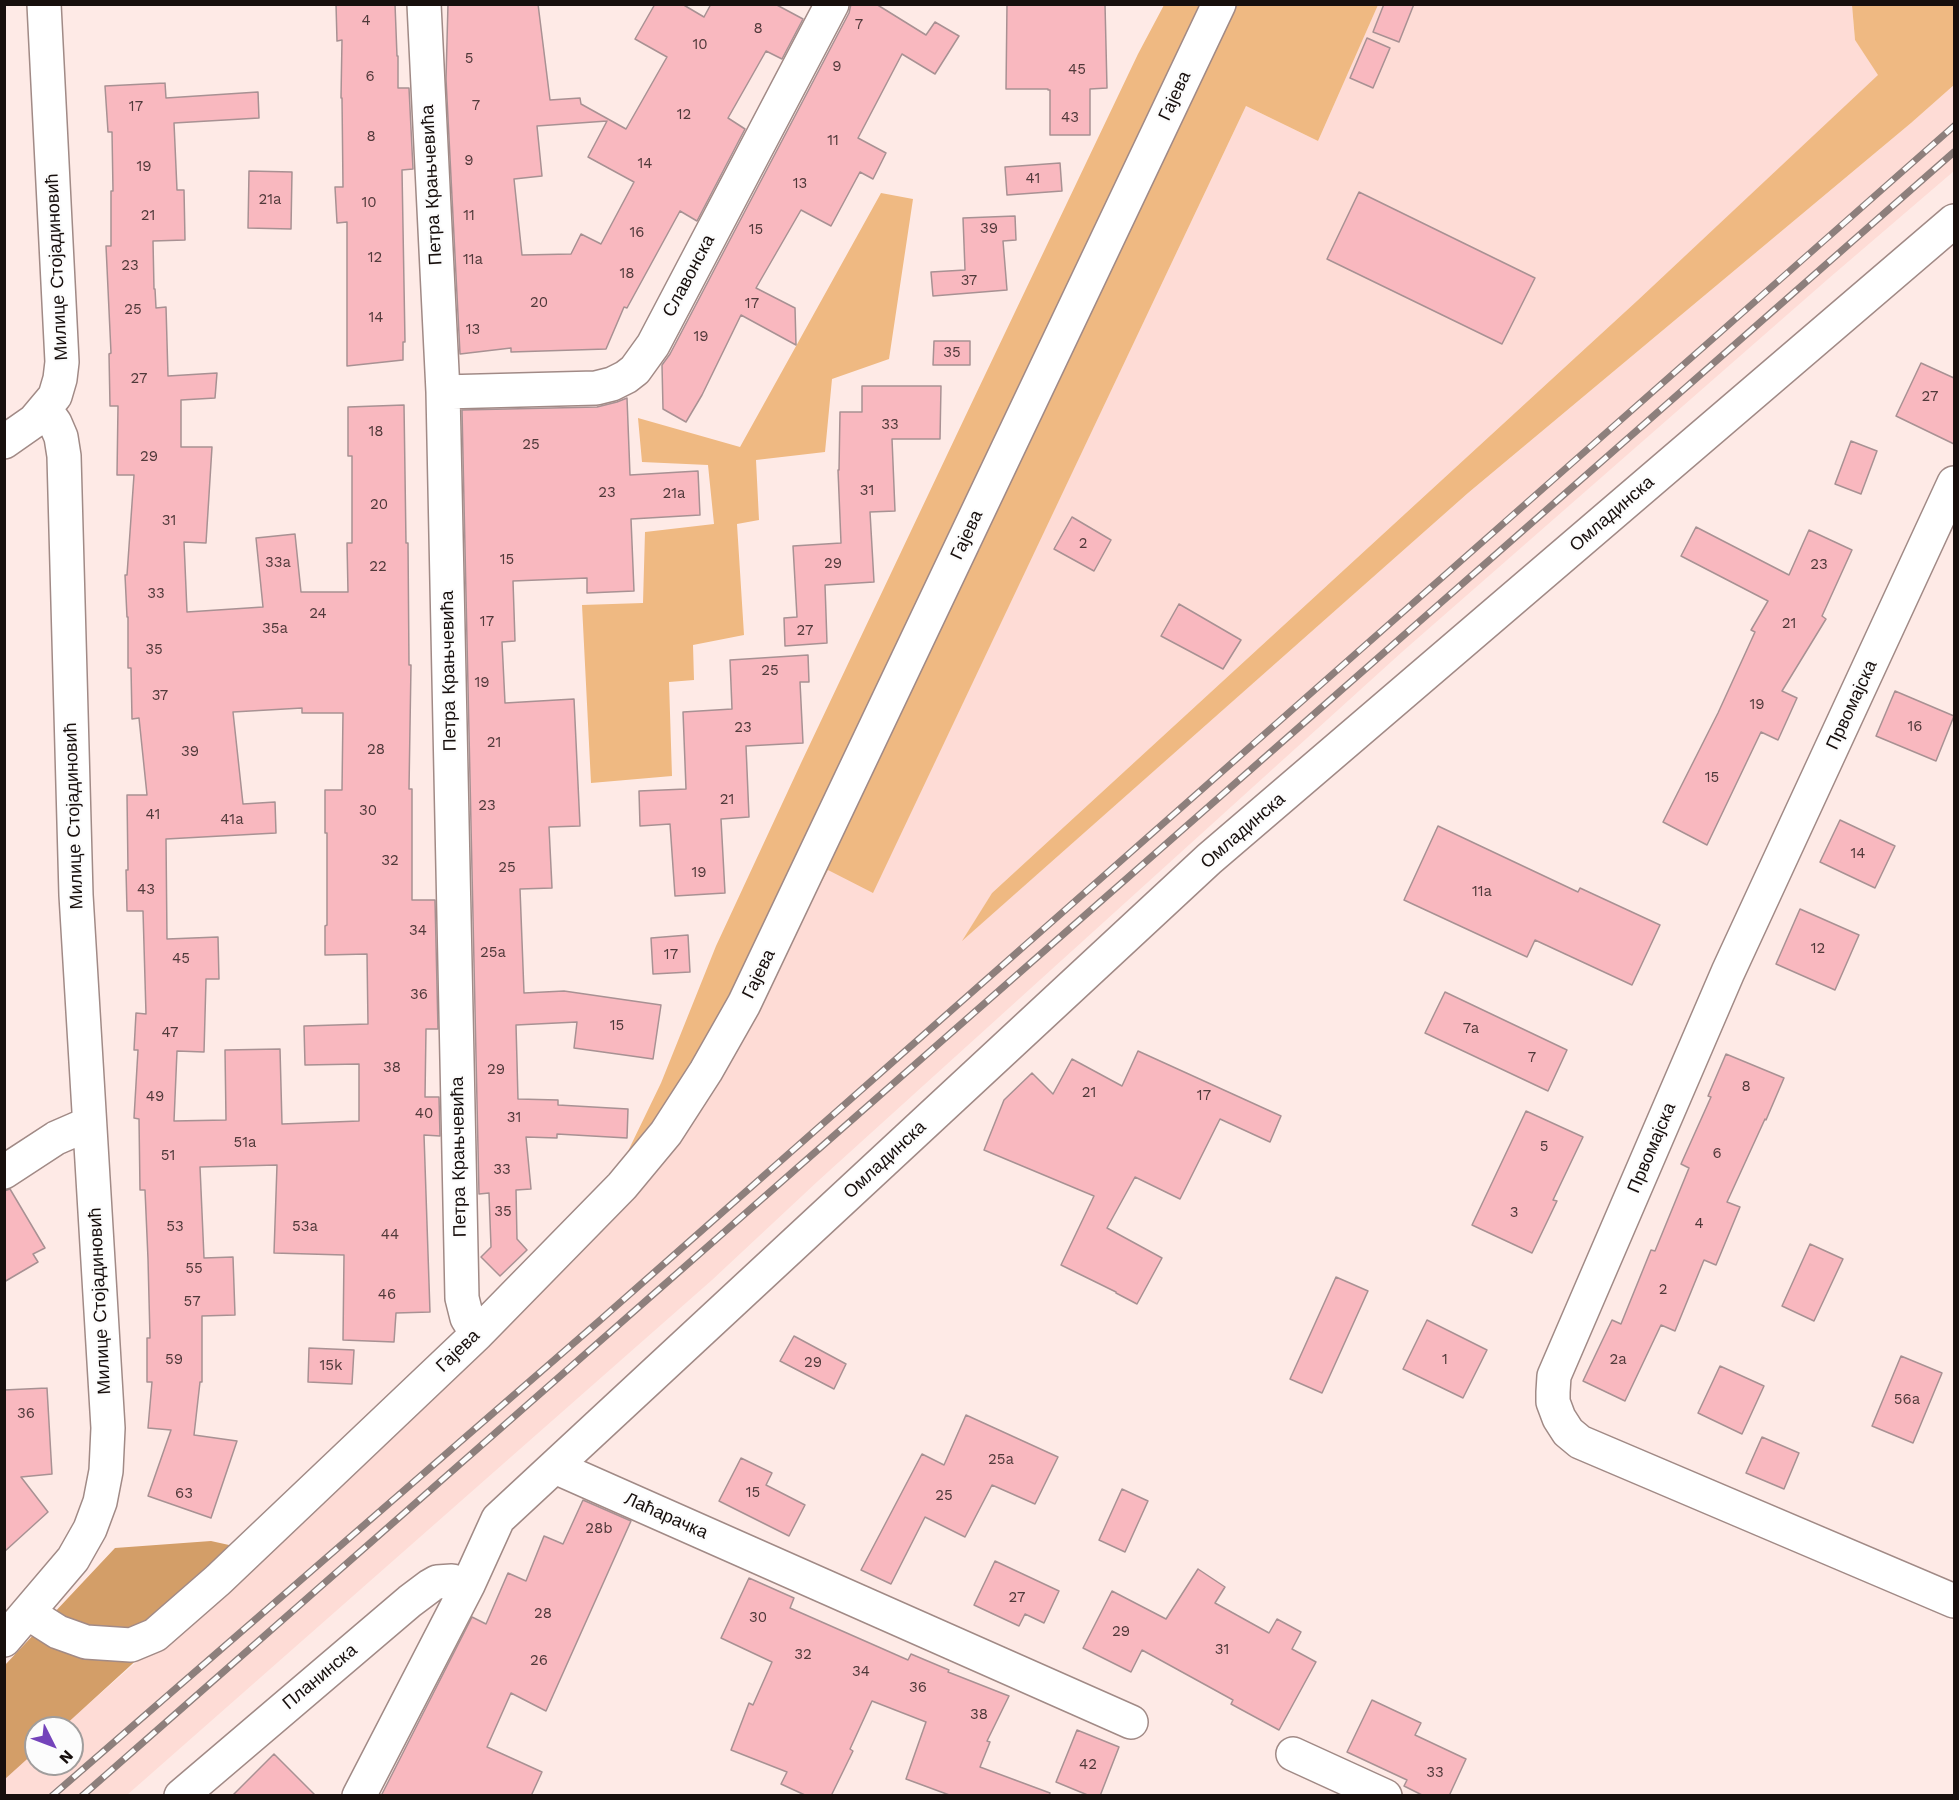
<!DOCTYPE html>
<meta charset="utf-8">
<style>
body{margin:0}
#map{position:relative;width:1959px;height:1800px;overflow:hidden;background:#feeae6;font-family:"Work Sans",sans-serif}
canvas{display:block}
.frame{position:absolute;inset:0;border:6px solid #170f0d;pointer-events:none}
.north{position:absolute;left:24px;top:1716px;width:60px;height:60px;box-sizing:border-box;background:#fcfcfc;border:2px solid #a09d9c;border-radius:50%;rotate:132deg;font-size:16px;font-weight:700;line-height:24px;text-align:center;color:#170f0d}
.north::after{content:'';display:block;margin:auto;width:21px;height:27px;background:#7443ba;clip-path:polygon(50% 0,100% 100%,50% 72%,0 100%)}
</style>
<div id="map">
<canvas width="1959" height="1800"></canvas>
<div class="frame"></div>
<div class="north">N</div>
</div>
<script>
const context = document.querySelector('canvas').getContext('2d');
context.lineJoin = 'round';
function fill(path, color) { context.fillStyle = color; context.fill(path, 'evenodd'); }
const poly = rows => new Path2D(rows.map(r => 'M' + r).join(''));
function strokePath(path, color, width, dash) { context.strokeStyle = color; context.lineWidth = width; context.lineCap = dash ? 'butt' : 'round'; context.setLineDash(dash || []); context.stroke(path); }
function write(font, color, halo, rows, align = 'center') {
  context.font = font + ' "Work Sans",sans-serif'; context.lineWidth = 4.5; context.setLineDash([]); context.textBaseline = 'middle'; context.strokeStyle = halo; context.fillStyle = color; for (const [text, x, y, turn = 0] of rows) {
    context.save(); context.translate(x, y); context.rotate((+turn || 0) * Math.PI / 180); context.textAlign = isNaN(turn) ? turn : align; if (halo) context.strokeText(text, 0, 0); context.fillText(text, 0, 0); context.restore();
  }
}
fill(poly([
 [1378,5,1852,5,1855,40,1879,75,1638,300,992,893,964,939,1468,493,1911,123,1954,85,1954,171,1828,279,1402,652,818,1181,712,1280,127,1795,5,1795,4,1778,36,1750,36,1764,72,1764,72,1728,61,1728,165,1637,701,1102,828,869,873,892,1246,106,1318,141]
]), '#fedcd6');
fill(poly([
 [1164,5,1378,5,1318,141,1246,106,873,893,828,870,701,1102,585,1240,661,1083,716,946,801,763,974,398,1138,54],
 [1852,5,1954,5,1954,85,1911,123,1468,493,962,941,992,893,1638,300,1878,75,1855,40],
 [881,193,913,199,889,359,832,379,825,452,756,460,759,520,737,524,744,635,693,645,694,680,669,682,672,776,591,783,582,605,643,603,645,532,714,524,708,465,642,462,638,418,740,447]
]), '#efb982');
fill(poly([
 [211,1541,256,1551,62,1728,36,1728,36,1751,5,1779,5,1665,115,1548]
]), '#d39e68');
const building = poly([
 [336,4,395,4,397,56,398,56,398,88,409,88,413,169,402,170,405,342,403,342,403,360,347,366,347,222,337,223,335,187,343,187,342,98,341,98,342,40,337,41,336,4],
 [448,4,538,4,550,100,580,98,581,104,626,129,667,57,635,39,655,4,682,4,704,17,711,4,775,4,803,19,782,59,766,51,728,118,745,129,697,221,680,211,627,308,624,307,606,349,511,352,511,348,460,354,446,79,448,4],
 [607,121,588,157,634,182,601,244,581,234,571,254,522,255,514,179,542,176,537,126,607,121],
 [851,4,876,4,926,35,935,22,959,36,935,74,902,54,858,138,886,153,873,179,860,172,831,226,801,210,756,288,795,308,796,345,741,315,702,395,686,422,663,409,662,365,670,354,849,13,851,4],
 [1007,4,1105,4,1107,88,1090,89,1090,135,1050,135,1050,90,1048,90,1048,89,1006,89,1007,4],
 [1384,4,1414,4,1399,42,1373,32,1384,4],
 [1367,38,1390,48,1373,88,1350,78,1367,38],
 [165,83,166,98,258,92,259,118,174,123,177,190,184,190,185,240,153,241,154,289,155,289,156,308,166,307,168,376,217,373,215,398,181,400,181,447,212,447,206,543,184,542,187,612,263,607,256,538,295,534,301,592,348,592,347,543,352,543,352,456,348,456,348,407,404,405,406,543,408,543,409,665,411,665,409,789,412,789,412,900,435,900,438,1029,426,1029,425,1097,439,1097,440,1136,424,1135,430,1312,396,1313,394,1342,343,1340,344,1255,274,1253,277,1165,200,1167,204,1258,233,1257,235,1315,202,1316,202,1382,200,1382,194,1435,237,1441,211,1518,148,1496,171,1430,148,1428,152,1382,147,1382,147,1338,150,1338,148,1259,145,1190,140,1190,139,1119,134,1118,138,1050,134,1050,136,1013,146,1014,143,911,127,911,126,870,128,870,127,795,147,795,139,718,132,719,131,668,128,668,128,617,127,617,125,575,127,575,134,475,117,475,118,406,110,406,109,354,111,353,106,246,111,246,111,191,113,191,112,132,108,132,105,86,165,83],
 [302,708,302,713,343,713,342,790,325,790,325,833,327,833,327,925,325,926,325,955,367,954,368,1024,304,1026,305,1065,359,1064,359,1121,282,1124,280,1049,225,1050,226,1120,174,1121,177,1051,204,1052,206,979,219,979,218,937,167,939,166,839,276,833,275,802,243,804,233,712,302,708],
 [1060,163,1062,191,1007,195,1005,167,1060,163],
 [249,171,292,172,291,229,248,228,249,171],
 [1359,192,1535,278,1502,344,1327,259,1359,192],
 [1015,216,1016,240,1003,241,1007,290,933,296,931,272,965,270,963,218,1015,216],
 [934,341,970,341,970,365,933,365,934,341],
 [1921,363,1954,378,1954,444,1896,416,1921,363],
 [862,386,941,386,940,439,892,439,895,511,870,512,874,582,825,585,827,643,785,646,784,618,797,617,793,546,841,543,838,470,839,470,840,412,862,412,862,386],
 [627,398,630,475,698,471,700,515,631,519,634,591,587,593,587,578,513,581,515,641,502,642,505,703,574,699,580,826,549,827,552,888,520,889,524,993,564,991,661,1005,653,1059,574,1048,577,1022,516,1025,518,1099,558,1100,558,1105,628,1109,627,1138,557,1134,557,1138,526,1137,531,1189,516,1190,517,1239,527,1250,500,1276,481,1257,491,1247,489,1193,479,1194,462,410,597,407,617,402,627,398],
 [1851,441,1877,451,1861,494,1835,484,1851,441],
 [1072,517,1111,540,1094,571,1054,549,1072,517],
 [1696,527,1789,575,1809,530,1852,550,1822,616,1826,619,1782,691,1797,698,1778,740,1761,732,1707,845,1663,822,1718,713,1755,632,1751,630,1768,601,1681,556,1696,527],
 [1179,604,1241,640,1223,669,1161,636,1179,604],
 [808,655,809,682,800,682,803,743,746,746,749,817,721,819,725,893,675,896,670,824,640,826,639,791,686,789,683,712,732,709,730,660,808,655],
 [1895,691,1954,716,1936,761,1876,736,1895,691],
 [1840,820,1895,846,1875,888,1820,862,1840,820],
 [1438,826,1578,892,1580,888,1660,925,1632,985,1535,940,1527,957,1404,900,1438,826],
 [1800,909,1859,935,1835,990,1776,964,1800,909],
 [688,935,690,972,653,974,651,938,688,935],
 [1445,992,1567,1050,1548,1091,1425,1033,1445,992],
 [1138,1051,1281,1116,1270,1142,1220,1119,1180,1199,1135,1177,1107,1228,1162,1258,1137,1304,1116,1293,1116,1292,1061,1265,1094,1196,984,1150,1004,1100,1032,1073,1053,1094,1072,1059,1122,1086,1138,1051],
 [1726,1054,1784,1078,1766,1120,1765,1119,1727,1202,1740,1207,1716,1265,1704,1260,1675,1331,1661,1325,1625,1401,1583,1381,1612,1320,1621,1324,1651,1250,1655,1251,1689,1168,1681,1164,1711,1097,1708,1096,1726,1054],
 [1526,1111,1583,1137,1553,1200,1557,1201,1532,1253,1472,1225,1526,1111],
 [10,1189,45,1248,33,1254,38,1262,4,1282,4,1191,10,1189],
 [1810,1244,1843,1259,1814,1321,1782,1306,1810,1244],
 [1336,1277,1368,1291,1322,1393,1290,1379,1336,1277],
 [1427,1320,1487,1350,1463,1398,1403,1369,1427,1320],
 [794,1336,846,1364,834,1389,780,1361,794,1336],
 [309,1348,354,1350,352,1384,308,1382,309,1348],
 [1901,1356,1942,1373,1913,1443,1872,1426,1901,1356],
 [1720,1366,1764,1386,1742,1434,1698,1413,1720,1366],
 [47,1388,52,1474,21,1477,48,1512,4,1552,4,1390,47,1388],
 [966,1415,1058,1457,1035,1504,992,1485,965,1537,925,1517,891,1584,861,1570,922,1454,944,1465,966,1415],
 [1762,1437,1799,1453,1784,1489,1746,1473,1762,1437],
 [741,1458,772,1473,766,1485,805,1505,789,1536,719,1501,741,1458],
 [1122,1489,1148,1501,1125,1552,1099,1540,1122,1489],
 [583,1500,631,1521,546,1711,511,1693,487,1747,542,1772,531,1796,381,1796,472,1617,486,1624,508,1573,526,1581,544,1536,563,1544,583,1500],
 [995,1561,1059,1591,1044,1623,1025,1614,1019,1626,974,1605,995,1561],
 [1198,1569,1225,1587,1215,1603,1269,1633,1277,1619,1301,1632,1292,1649,1316,1662,1279,1730,1231,1704,1233,1700,1142,1650,1131,1672,1083,1648,1112,1591,1166,1619,1198,1569],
 [749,1578,794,1598,790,1608,908,1660,911,1654,949,1670,948,1672,1009,1696,987,1741,990,1742,980,1767,1050,1793,1049,1796,952,1796,906,1779,926,1722,872,1701,850,1749,853,1751,831,1796,807,1796,781,1784,787,1772,731,1750,749,1703,753,1705,772,1662,721,1638,749,1578],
 [1372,1700,1421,1723,1415,1735,1466,1759,1449,1796,1424,1796,1404,1786,1407,1780,1347,1752,1372,1700],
 [1077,1730,1119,1747,1100,1796,1090,1796,1056,1782,1077,1730],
 [274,1754,316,1796,232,1796,274,1754]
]);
fill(building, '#f9b8bf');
strokePath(building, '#a89193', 1.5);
const minor = poly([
 [424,4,443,392,462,1298,467,1318,477,1334],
 [443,392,596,388,612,384,626,377,635,370,653,345,832,4],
 [4,442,34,421,55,396,60,379,62,362,44,4],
 [1954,483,1728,972,1554,1376,1553,1392,1553,1402,1559,1418,1568,1432,1580,1442,1954,1601],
 [4,1172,56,1138,79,1128,89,1125],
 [555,1467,1131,1722],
 [28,1613,58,1632,86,1642,131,1645,155,1635,218,1580,477,1334,622,1186,666,1133,706,1071,744,1004,1219,4],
 [4,1640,73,1559,90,1529,100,1502,106,1471,108,1428,76,895,64,456,61,437,55,423,45,409],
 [1293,1754,1385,1796],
 [181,1796,410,1601,430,1586,437,1582,452,1581,468,1585],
 [359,1796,468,1585,498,1519,1209,859,1954,221]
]);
strokePath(minor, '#a18a86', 36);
strokePath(minor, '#fff', 33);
const rail = poly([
 [52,1796,598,1322,1954,126],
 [82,1796,1954,152]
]);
strokePath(rail, '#8d7f7c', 7);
strokePath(rail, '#fcfcfc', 4.5, [14]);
write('15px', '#50393a', null, [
 ["4",366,21],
 ["7",859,25],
 ["8",758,29],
 ["10",700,45],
 ["5",469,59],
 ["9",837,67],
 ["45",1077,70],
 ["6",370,77],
 ["7",476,106],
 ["17",136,107],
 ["12",684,115],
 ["43",1070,118],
 ["8",371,137],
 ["11",833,141],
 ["9",469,161],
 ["14",645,164],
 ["19",144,167],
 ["41",1033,179],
 ["13",800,184],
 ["21a",270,200],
 ["10",369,203],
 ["21",148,216],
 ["11",469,216],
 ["39",989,229],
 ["15",756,230],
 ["16",637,233],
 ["12",375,258],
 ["11a",473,260],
 ["23",130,266],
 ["18",627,274],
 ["37",969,281],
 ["20",539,303],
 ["17",752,304],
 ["25",133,310],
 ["14",376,318],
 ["13",473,330],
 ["19",701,337],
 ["35",952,353],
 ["27",139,379],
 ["27",1930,397],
 ["33",890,425],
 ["18",376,432],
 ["25",531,445],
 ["29",149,457],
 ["31",867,491],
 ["23",607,493],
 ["21a",674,494],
 ["20",379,505],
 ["31",169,521],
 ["2",1083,544],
 ["15",507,560],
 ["33a",278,563],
 ["29",833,564],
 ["23",1819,565],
 ["22",378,567],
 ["33",156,594],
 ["24",318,614],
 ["17",487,622],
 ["21",1789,624],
 ["35a",275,629],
 ["27",805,631],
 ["35",154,650],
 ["25",770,671],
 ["19",482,683],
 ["37",160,696],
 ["19",1757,705],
 ["16",1915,727],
 ["23",743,728],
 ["21",494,743],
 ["28",376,750],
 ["39",190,752],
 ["15",1712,778],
 ["21",727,800],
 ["23",487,806],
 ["30",368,811],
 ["41",153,815],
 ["41a",232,820],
 ["14",1858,854],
 ["32",390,861],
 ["25",507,868],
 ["19",699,873],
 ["43",146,890],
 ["11a",1482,892],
 ["34",418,931],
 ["12",1818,949],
 ["25a",493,953],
 ["17",671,955],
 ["45",181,959],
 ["36",419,995],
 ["15",617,1026],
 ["7a",1471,1029],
 ["47",170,1033],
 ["7",1532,1058],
 ["38",392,1068],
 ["29",496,1070],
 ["8",1746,1087],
 ["21",1089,1093],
 ["17",1204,1096],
 ["49",155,1097],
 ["40",424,1114],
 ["31",514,1118],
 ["51a",245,1143],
 ["5",1544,1147],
 ["6",1717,1154],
 ["51",168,1156],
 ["33",502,1170],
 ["35",503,1212],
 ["3",1514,1213],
 ["4",1699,1224],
 ["53",175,1227],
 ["53a",305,1227],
 ["44",390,1235],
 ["55",194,1269],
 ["2",1663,1290],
 ["46",387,1295],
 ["57",192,1302],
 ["59",174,1360],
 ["1",1445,1360],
 ["2a",1618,1360],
 ["29",813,1363],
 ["15k",331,1366],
 ["56a",1907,1400],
 ["36",26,1414],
 ["25a",1001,1460],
 ["15",753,1493],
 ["63",184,1494],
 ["25",944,1496],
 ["28b",599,1529],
 ["27",1017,1598],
 ["28",543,1614],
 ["30",758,1618],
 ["29",1121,1632],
 ["31",1222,1650],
 ["32",803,1655],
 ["26",539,1661],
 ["34",861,1672],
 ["36",918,1688],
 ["38",979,1715],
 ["42",1088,1765],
 ["33",1435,1773]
]);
write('18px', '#170f0d', '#fcfcfc', [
 ["Гајева",1175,96,-65],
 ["Петра Крањчевића",432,185,-93],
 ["Милице Стојадиновић",57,267,-93],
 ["Славонска",689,276,-62],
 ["Омладинска",1612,514,-41],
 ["Гајева",967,535,-65],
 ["Петра Крањчевића",449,671,-91],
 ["Првомајска",1852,705,-65],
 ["Милице Стојадиновић",74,816,-92],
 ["Омладинска",1243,831,-41],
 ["Гајева",759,974,-64],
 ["Првомајска",1652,1148,-67],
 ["Петра Крањчевића",459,1157,-91],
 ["Омладинска",885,1160,-43],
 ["Милице Стојадиновић",100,1301,-93],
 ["Гајева",458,1351,-44],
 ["Лаћарачка",666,1516,24],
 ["Планинска",320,1677,-40]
]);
</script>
